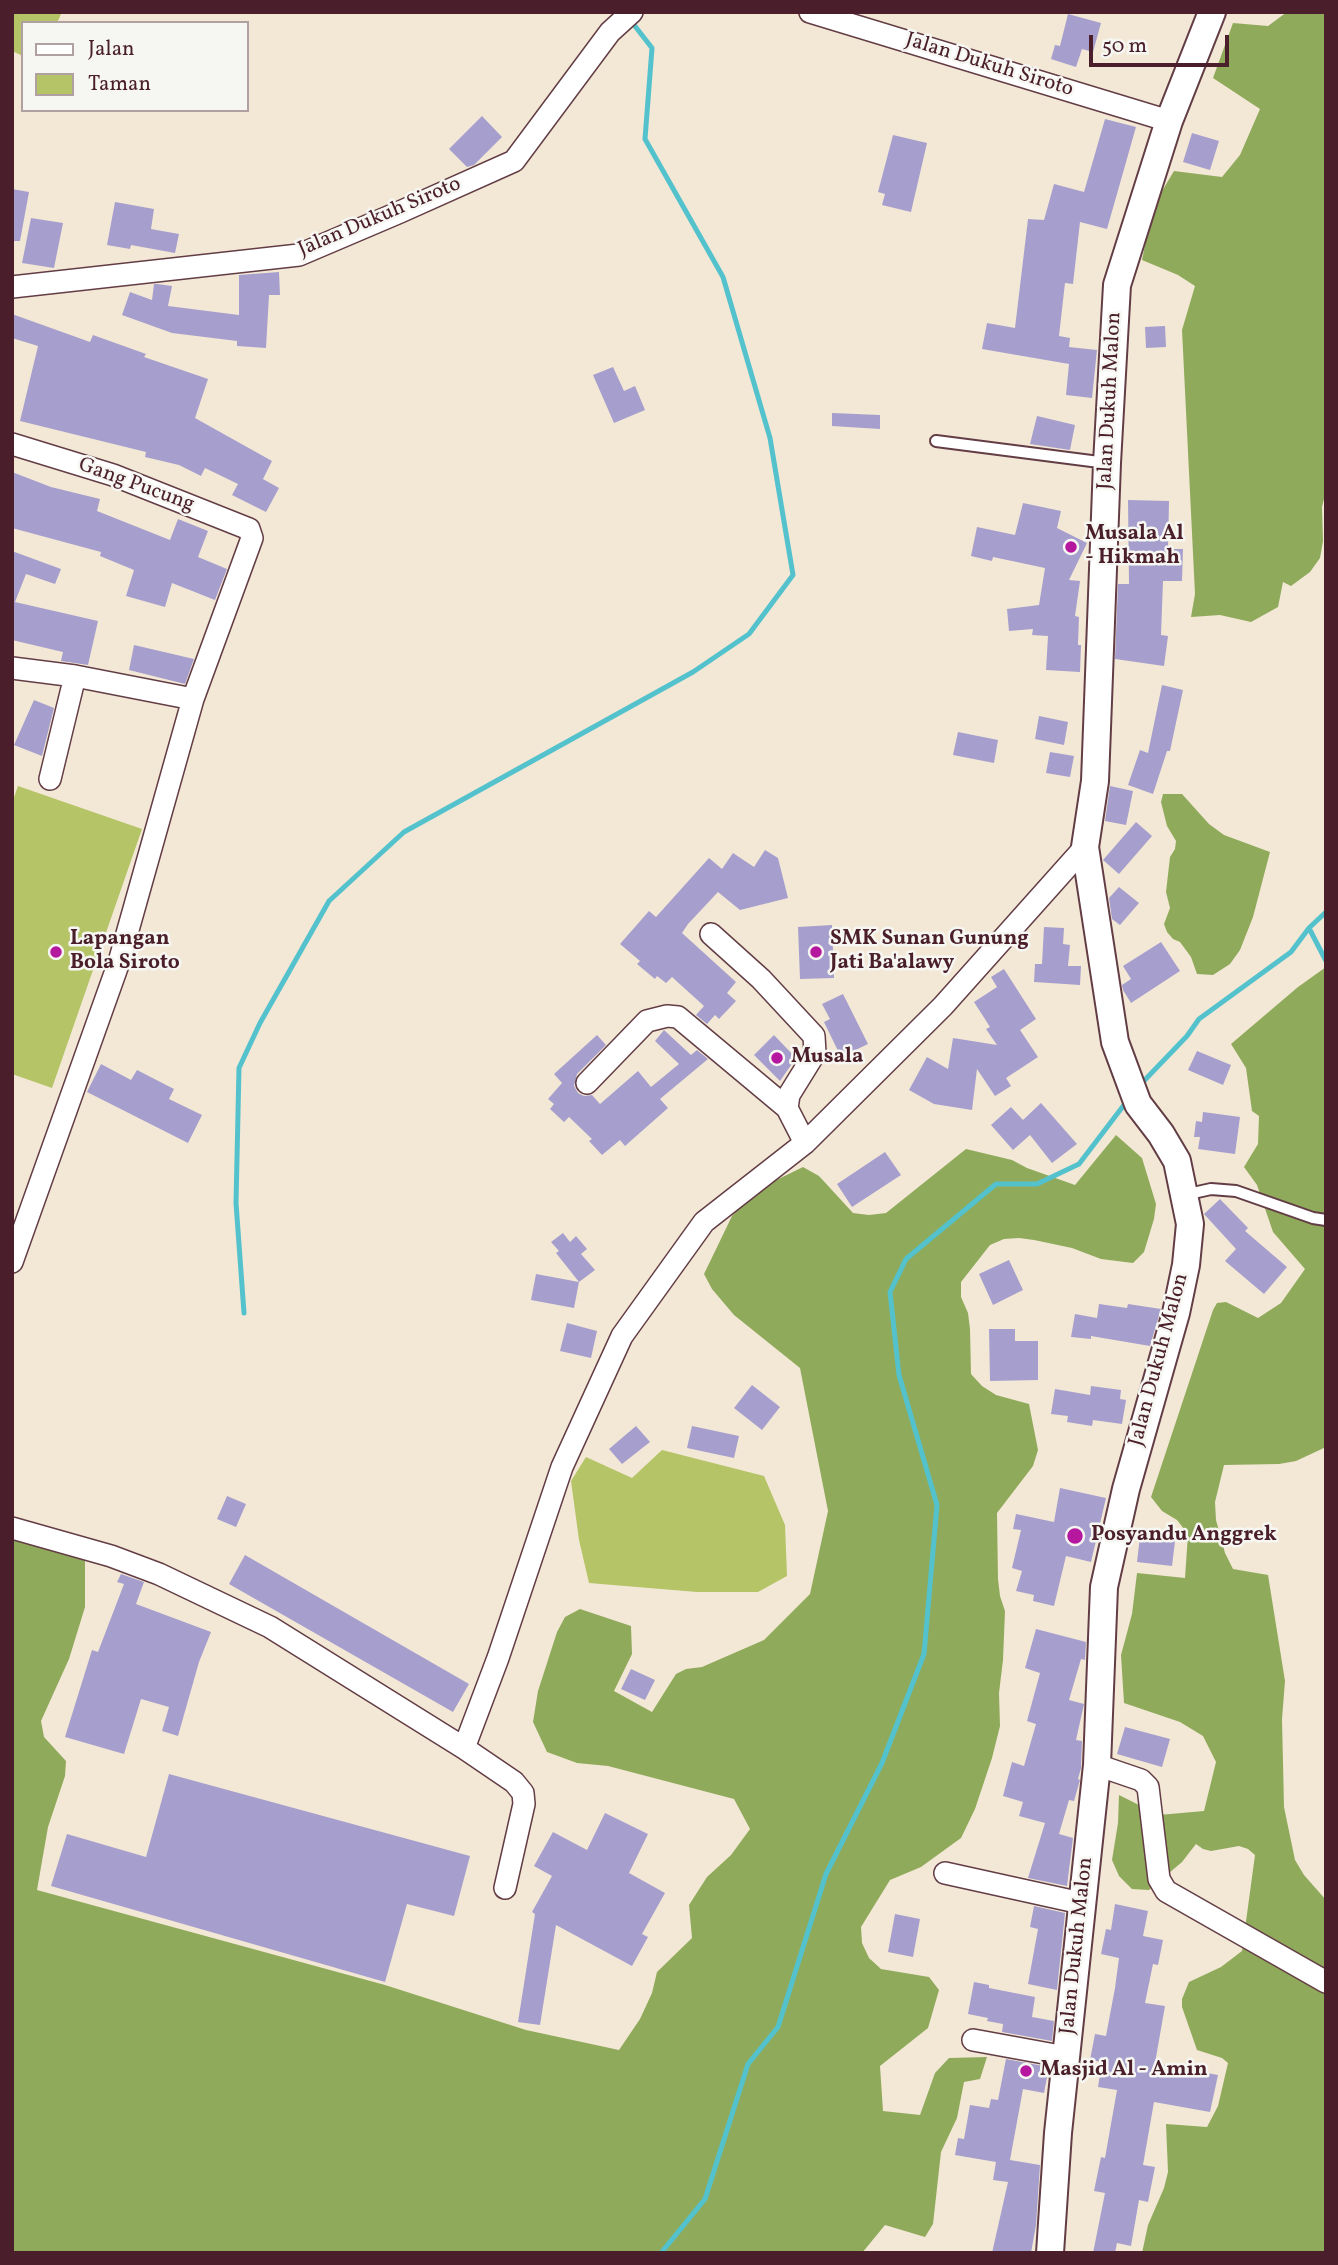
<!DOCTYPE html>
<style>
body{margin:0}
#map{position:relative;width:1338px;height:2265px;overflow:hidden;background:#f3e8d6;font-family:Vollkorn,serif}
canvas{display:block}
.frame{position:absolute;inset:0;border:14px solid #4a1f2b;pointer-events:none}
.legend{position:absolute;left:21px;top:21px;width:228px;height:91px;box-sizing:border-box;background:#f6f6f2;border:2px solid #b1a0a2;margin:0;padding:9px 12px;list-style:none;font-size:21px;color:#4a1f2b}
.legend li{display:flex;align-items:center;gap:14px;height:35px}
.legend b{width:35px;border:2px solid #b1a0a2}
.scale{position:absolute;left:1089px;top:35px;width:140px;height:32px;box-sizing:border-box;border:4px solid #4a1f2b;border-top:0;padding-left:9px;font-size:21px;line-height:24px;white-space:nowrap;color:#4a1f2b;-webkit-text-stroke:5px #f6f6f2;paint-order:stroke}
</style>
<div id="map">
<canvas width="1338" height="2265"></canvas>
<div class="frame"></div>
<ul class="legend">
<li><b style="height:9px;background:#fff"></b>Jalan</li>
<li><b style="height:19px;background:#b5c466"></b>Taman</li>
</ul>
<div class="scale">50 m</div>
</div>
<script>
const context = document.querySelector('canvas').getContext('2d');
context.lineJoin = 'round';
function fill(path, color) { context.fillStyle = color; context.fill(path, 'evenodd'); }
const poly = rows => new Path2D(rows.map(r => 'M' + r).join(''));
function strokePath(path, color, width, dash) { context.strokeStyle = color; context.lineWidth = width; context.lineCap = dash ? 'butt' : 'round'; context.setLineDash(dash || []); context.stroke(path); }
function write(font, color, halo, rows, align = 'center') {
  context.font = font + ' Vollkorn,serif'; context.lineWidth = 5; context.setLineDash([]); context.textBaseline = 'middle'; context.strokeStyle = halo; context.fillStyle = color; for (const [text, x, y, turn = 0] of rows) {
    context.save(); context.translate(x, y); context.rotate((+turn || 0) * Math.PI / 180); context.textAlign = isNaN(turn) ? turn : align; if (halo) context.strokeText(text, 0, 0); context.fillText(text, 0, 0); context.restore();
  }
}
fill(poly([
 [12,12,62,12,57,23,23,23,23,56,12,51],
 [18,786,142,829,52,1088,12,1074,12,803],
 [662,1450,764,1476,785,1525,787,1576,758,1592,697,1592,589,1583,579,1540,571,1481,586,1457,632,1478]
]), '#b5c466');
fill(poly([
 [1287,12,1326,12,1326,491,1322,507,1323,541,1320,558,1310,572,1291,586,1283,582,1278,607,1251,622,1220,615,1191,617,1195,594,1182,330,1195,286,1178,275,1142,260,1151,217,1162,191,1174,171,1222,177,1240,155,1260,109,1213,78,1233,23,1268,26],
 [1163,794,1182,794,1209,824,1224,835,1270,852,1253,917,1240,950,1230,964,1213,975,1197,974,1191,957,1180,942,1173,939,1167,932,1164,924,1170,908,1166,892,1170,857,1175,849,1176,841,1167,826,1161,802],
 [1326,967,1326,1447,1296,1461,1279,1464,1224,1465,1215,1502,1216,1520,1225,1553,1233,1569,1268,1575,1285,1681,1282,1719,1284,1807,1295,1860,1304,1875,1326,1900,1326,2253,1142,2253,1148,2225,1164,2188,1168,2172,1166,2124,1207,2127,1218,2106,1228,2063,1222,2058,1197,2050,1182,2007,1182,1999,1189,1982,1221,1967,1242,1951,1255,1855,1248,1849,1239,1846,1211,1851,1203,1849,1196,1844,1182,1862,1149,1890,1132,1889,1119,1876,1112,1860,1118,1823,1119,1795,1159,1815,1204,1811,1216,1762,1203,1736,1180,1722,1124,1703,1121,1655,1132,1614,1137,1573,1185,1578,1188,1534,1177,1520,1162,1511,1151,1497,1213,1310,1217,1303,1226,1302,1258,1318,1281,1303,1305,1269,1273,1232,1257,1185,1244,1167,1258,1144,1259,1116,1252,1111,1246,1068,1231,1044,1298,987],
 [1116,1135,1142,1158,1156,1204,1154,1219,1144,1252,1133,1263,1101,1259,1072,1248,1034,1240,1019,1238,1004,1239,990,1245,961,1282,961,1297,968,1313,970,1329,971,1374,982,1386,996,1395,1029,1404,1038,1450,1033,1466,997,1513,998,1579,1000,1596,1005,1611,1003,1660,999,1693,1000,1726,992,1758,975,1809,961,1838,921,1867,890,1880,861,1927,862,1943,869,1958,881,1969,929,1977,939,1990,928,2028,880,2066,883,2111,920,2115,935,2073,949,2058,987,2057,980,2079,964,2082,957,2118,941,2152,933,2224,925,2237,885,2225,862,2253,12,2253,12,1521,85,1554,85,1607,69,1659,41,1721,44,1737,66,1761,65,1776,48,1827,37,1890,385,1985,526,2030,619,2050,640,2019,652,1993,657,1972,692,1938,689,1905,707,1877,731,1855,750,1829,734,1799,608,1766,577,1763,547,1752,533,1722,538,1691,557,1632,565,1617,580,1609,631,1626,632,1654,614,1691,652,1712,676,1674,686,1669,702,1667,764,1640,810,1594,828,1511,800,1368,734,1315,712,1289,704,1274,732,1216,756,1190,803,1167,819,1176,853,1213,869,1215,886,1213,966,1149,1012,1160,1027,1168,1075,1185]
]), '#90aa5b');
strokePath(poly([
 [1309,928,1326,961],
 [1140,1085,1187,1036,1199,1019,1291,952,1309,928,1326,912],
 [244,1313,236,1203,239,1068,260,1023,329,901,404,832,693,672,749,634,793,575,770,438,723,277,645,139,652,48,631,21],
 [661,2253,705,2199,748,2064,778,2027,826,1874,882,1763,924,1654,937,1505,899,1375,890,1292,906,1259,996,1184,1037,1184,1079,1164,1127,1101]
]), '#54c2cc', 5);
fill(poly([
 [1068,14,1101,23,1093,52,1082,49,1076,67,1051,59,1055,45,1060,46],
 [482,116,502,137,474,165,467,167,449,149],
 [1105,119,1136,127,1107,229,1080,222,1073,284,1065,283,1059,336,1070,338,1069,347,1097,350,1092,398,1066,395,1069,364,982,349,987,323,1015,328,1028,219,1044,220,1054,184,1084,192],
 [1192,133,1219,141,1210,170,1183,162],
 [893,135,927,143,911,212,882,205,885,194,878,192],
 [12,189,29,192,20,241,12,241],
 [115,202,154,209,151,229,179,234,175,253,131,245,130,249,107,245],
 [31,218,63,223,54,268,22,263],
 [279,272,280,295,269,295,266,348,237,346,237,341,172,333,122,315,130,292,152,300,154,284,157,284,172,286,168,306,239,315,239,275],
 [12,314,90,342,93,335,146,354,144,357,208,379,195,418,272,461,263,479,279,488,266,512,232,495,238,484,205,468,201,476,179,465,145,457,146,452,20,421,38,346,12,338],
 [1165,326,1166,347,1146,348,1145,327],
 [613,367,624,391,635,386,645,410,614,423,593,375],
 [832,413,880,415,880,429,832,426],
 [1037,416,1075,425,1070,450,1030,444],
 [12,472,51,487,100,499,97,511,170,540,178,519,208,531,198,557,227,569,215,600,172,583,165,607,126,596,134,570,100,556,101,552,12,528],
 [1128,500,1169,501,1168,549,1183,549,1182,581,1163,581,1161,635,1168,636,1164,666,1115,659,1118,584,1129,584],
 [1023,503,1061,511,1057,528,1087,543,1069,580,1080,581,1075,616,1079,617,1078,645,1081,645,1080,672,1046,670,1048,636,1032,635,1033,629,1009,631,1007,609,1039,605,1045,568,993,557,992,561,971,556,977,527,1015,535],
 [12,551,61,569,55,584,26,574,15,602,98,621,88,665,61,661,63,652,12,640],
 [134,645,194,659,185,684,129,670],
 [1162,685,1183,690,1170,751,1167,751,1153,794,1128,785,1140,750,1148,753],
 [34,700,54,708,42,756,14,745],
 [1039,716,1068,722,1064,745,1035,739],
 [958,732,998,740,994,763,953,755],
 [1050,752,1074,756,1070,777,1046,773],
 [1110,786,1133,791,1126,825,1105,821],
 [1136,822,1152,836,1119,874,1103,860],
 [765,850,778,858,788,898,740,910,718,892,688,924,682,933,736,982,727,993,736,1001,719,1019,715,1015,707,1024,696,1015,704,1006,672,977,666,983,657,976,655,979,637,964,640,961,620,944,649,911,656,917,709,858,722,869,733,853,754,867],
 [1119,887,1139,903,1120,925,1112,919,1109,898],
 [832,925,834,978,800,979,798,927],
 [1044,927,1064,928,1063,944,1070,945,1068,966,1081,966,1080,985,1034,982,1035,964,1042,964],
 [1161,942,1180,971,1131,1003,1123,990,1122,985,1131,979,1123,966],
 [1004,969,1036,1019,1020,1030,1038,1057,1006,1078,1011,1086,995,1096,977,1069,972,1110,934,1104,909,1090,927,1057,948,1069,953,1038,997,1045,986,1029,990,1027,974,1002,997,987,991,977],
 [843,994,868,1044,841,1057,824,1022,830,1019,822,1004],
 [664,1030,691,1055,697,1050,708,1059,660,1099,668,1108,625,1146,620,1140,602,1155,589,1141,592,1139,569,1117,564,1122,550,1109,554,1104,548,1099,562,1083,554,1074,597,1035,606,1045,577,1074,574,1086,578,1093,584,1096,592,1095,600,1104,638,1071,651,1087,679,1064,655,1041],
 [774,1035,796,1058,780,1081,754,1055],
 [1197,1051,1231,1065,1223,1085,1188,1070],
 [101,1064,131,1080,137,1070,174,1089,169,1099,202,1115,188,1143,87,1092],
 [1041,1103,1077,1144,1052,1163,1030,1135,1013,1150,991,1125,1011,1107,1023,1120],
 [1203,1112,1240,1117,1235,1154,1198,1149,1200,1137,1194,1137,1196,1121,1202,1122],
 [885,1152,901,1175,852,1207,837,1184],
 [1220,1199,1248,1228,1245,1231,1287,1267,1264,1294,1225,1261,1236,1249,1204,1214],
 [563,1233,570,1242,576,1236,587,1249,581,1254,595,1270,579,1282,556,1253,559,1251,551,1242],
 [1009,1260,1023,1290,993,1305,979,1274],
 [536,1274,579,1282,574,1308,531,1300],
 [1099,1304,1127,1308,1128,1304,1161,1309,1150,1346,1091,1336,1091,1339,1071,1337,1075,1314,1097,1318],
 [567,1323,597,1331,591,1358,560,1351],
 [989,1329,1015,1329,1015,1341,1038,1341,1038,1380,990,1381],
 [752,1385,780,1407,762,1430,734,1408],
 [1091,1386,1121,1390,1120,1399,1126,1400,1122,1424,1093,1420,1092,1426,1067,1422,1068,1416,1051,1414,1055,1389,1090,1395],
 [636,1426,650,1442,622,1464,609,1449],
 [692,1426,739,1436,734,1458,687,1448],
 [1060,1488,1106,1498,1091,1562,1066,1556,1054,1606,1033,1601,1034,1595,1016,1591,1022,1571,1012,1568,1021,1530,1013,1529,1016,1514,1054,1522],
 [227,1496,246,1504,236,1527,217,1519],
 [1141,1528,1176,1533,1172,1566,1137,1562],
 [245,1555,469,1684,453,1712,229,1584],
 [121,1574,144,1582,136,1604,211,1632,199,1662,178,1736,162,1731,169,1707,141,1699,124,1754,65,1737,92,1650,98,1652,124,1584,117,1582],
 [1036,1629,1086,1642,1085,1660,1081,1659,1069,1700,1084,1704,1076,1740,1082,1741,1081,1768,1078,1779,1080,1780,1074,1801,1069,1800,1059,1834,1073,1838,1067,1886,1028,1878,1045,1823,1019,1816,1023,1802,1003,1796,1012,1762,1024,1766,1036,1724,1027,1721,1040,1673,1025,1668],
 [631,1669,655,1680,645,1700,621,1689],
 [1125,1727,1170,1739,1162,1767,1117,1754],
 [169,1774,470,1856,454,1916,407,1904,385,1982,51,1886,67,1834,146,1857],
 [605,1813,648,1834,629,1873,665,1893,642,1934,648,1937,632,1966,556,1925,540,2025,518,2022,535,1914,532,1912,552,1876,534,1866,553,1832,587,1850],
 [1115,1904,1148,1911,1143,1936,1163,1940,1158,1965,1153,1964,1145,2003,1165,2006,1155,2063,1218,2075,1210,2112,1154,2102,1143,2165,1155,2167,1148,2202,1139,2200,1131,2246,1117,2243,1115,2253,1093,2253,1105,2193,1094,2191,1101,2157,1105,2158,1117,2090,1098,2087,1102,2062,1090,2060,1095,2034,1106,2036,1115,1988,1119,1958,1101,1954,1106,1929,1111,1930],
 [1034,1906,1065,1913,1057,1990,1028,1984,1038,1929,1030,1927],
 [895,1914,920,1919,913,1957,888,1952],
 [974,1982,989,1985,989,1988,1035,1997,1032,2017,1054,2021,1052,2041,1002,2032,1003,2024,987,2021,988,2018,968,2014],
 [1006,2059,1049,2067,1044,2093,1023,2089,1010,2160,1040,2165,1036,2225,1031,2253,992,2253,1008,2182,993,2180,996,2162,955,2155,958,2138,964,2139,970,2105,989,2108,991,2099,998,2100]
]), '#a69fcd');
const service = poly([
 [936,441,1107,463],
 [1184,1195,1211,1189,1236,1191,1313,1218,1326,1220]
]);
const minor = poly([
 [810,12,1169,121],
 [12,287,299,255,400,212,514,161,610,32,632,12],
 [12,444,113,475,249,529,252,538,193,699,119,962,12,1262],
 [12,668,75,676,193,699],
 [50,779,75,676],
 [711,934,761,979,814,1036,815,1053,789,1095,787,1108,805,1143],
 [587,1083,647,1021,667,1016,678,1017,787,1108],
 [12,1528,111,1556,159,1574,270,1627,464,1748],
 [1097,1765,1141,1780,1148,1787,1159,1879,1166,1891,1326,1982],
 [945,1873,1081,1903],
 [505,1888,524,1804,523,1793,514,1782,464,1748,498,1658,562,1467,622,1336,704,1222,805,1143,943,1006,1085,847],
 [973,2040,1066,2057]
]);
const tertiary = poly([
 [1050,2253,1058,2133,1097,1765,1104,1587,1126,1489,1176,1313,1186,1265,1190,1224,1177,1161,1161,1134,1138,1104,1115,1042,1085,847,1095,781,1107,463,1117,285,1169,121,1212,12]
]);
strokePath(service, '#633d45', 14);
strokePath(minor, '#633d45', 24);
strokePath(tertiary, '#633d45', 30);
strokePath(service, '#fff', 10);
strokePath(minor, '#fff', 21);
strokePath(tertiary, '#fff', 26);
for (const [x, y, r, color] of [
 [1071,547,7,"#b5179e"],
 [56,952,7,"#b5179e"],
 [816,952,7,"#b5179e"],
 [777,1058,7,"#b5179e"],
 [1075,1536,9,"#b5179e"],
 [1026,2071,7,"#b5179e"]
]) { const dot = new Path2D(); dot.arc(x, y, r, 0, 2 * Math.PI); context.fillStyle = color; context.fill(dot); strokePath(dot, '#f6f6f2', 2.5); }
write('21px', '#4a1f2b', '#f6f6f2', [
 ["Jalan Dukuh Siroto",989,66,17],
 ["Jalan Dukuh Siroto",380,218,-23],
 ["Jalan Dukuh Malon",1111,401,-87],
 ["Gang Pucung",136,486,20],
 ["Jalan Dukuh Malon",1160,1360,-75],
 ["Jalan Dukuh Malon",1078,1946,-84]
]);
write('bold 21px', '#4a1f2b', '#f6f6f2', [
 ["Musala Al",1085,535],
 ["- Hikmah",1085,559],
 ["Lapangan",70,940],
 ["Bola Siroto",70,964],
 ["SMK Sunan Gunung",830,940],
 ["Jati Ba'alawy",830,964],
 ["Musala",791,1058],
 ["Posyandu Anggrek",1091,1536],
 ["Masjid Al - Amin",1040,2071]
], 'left');
</script>
